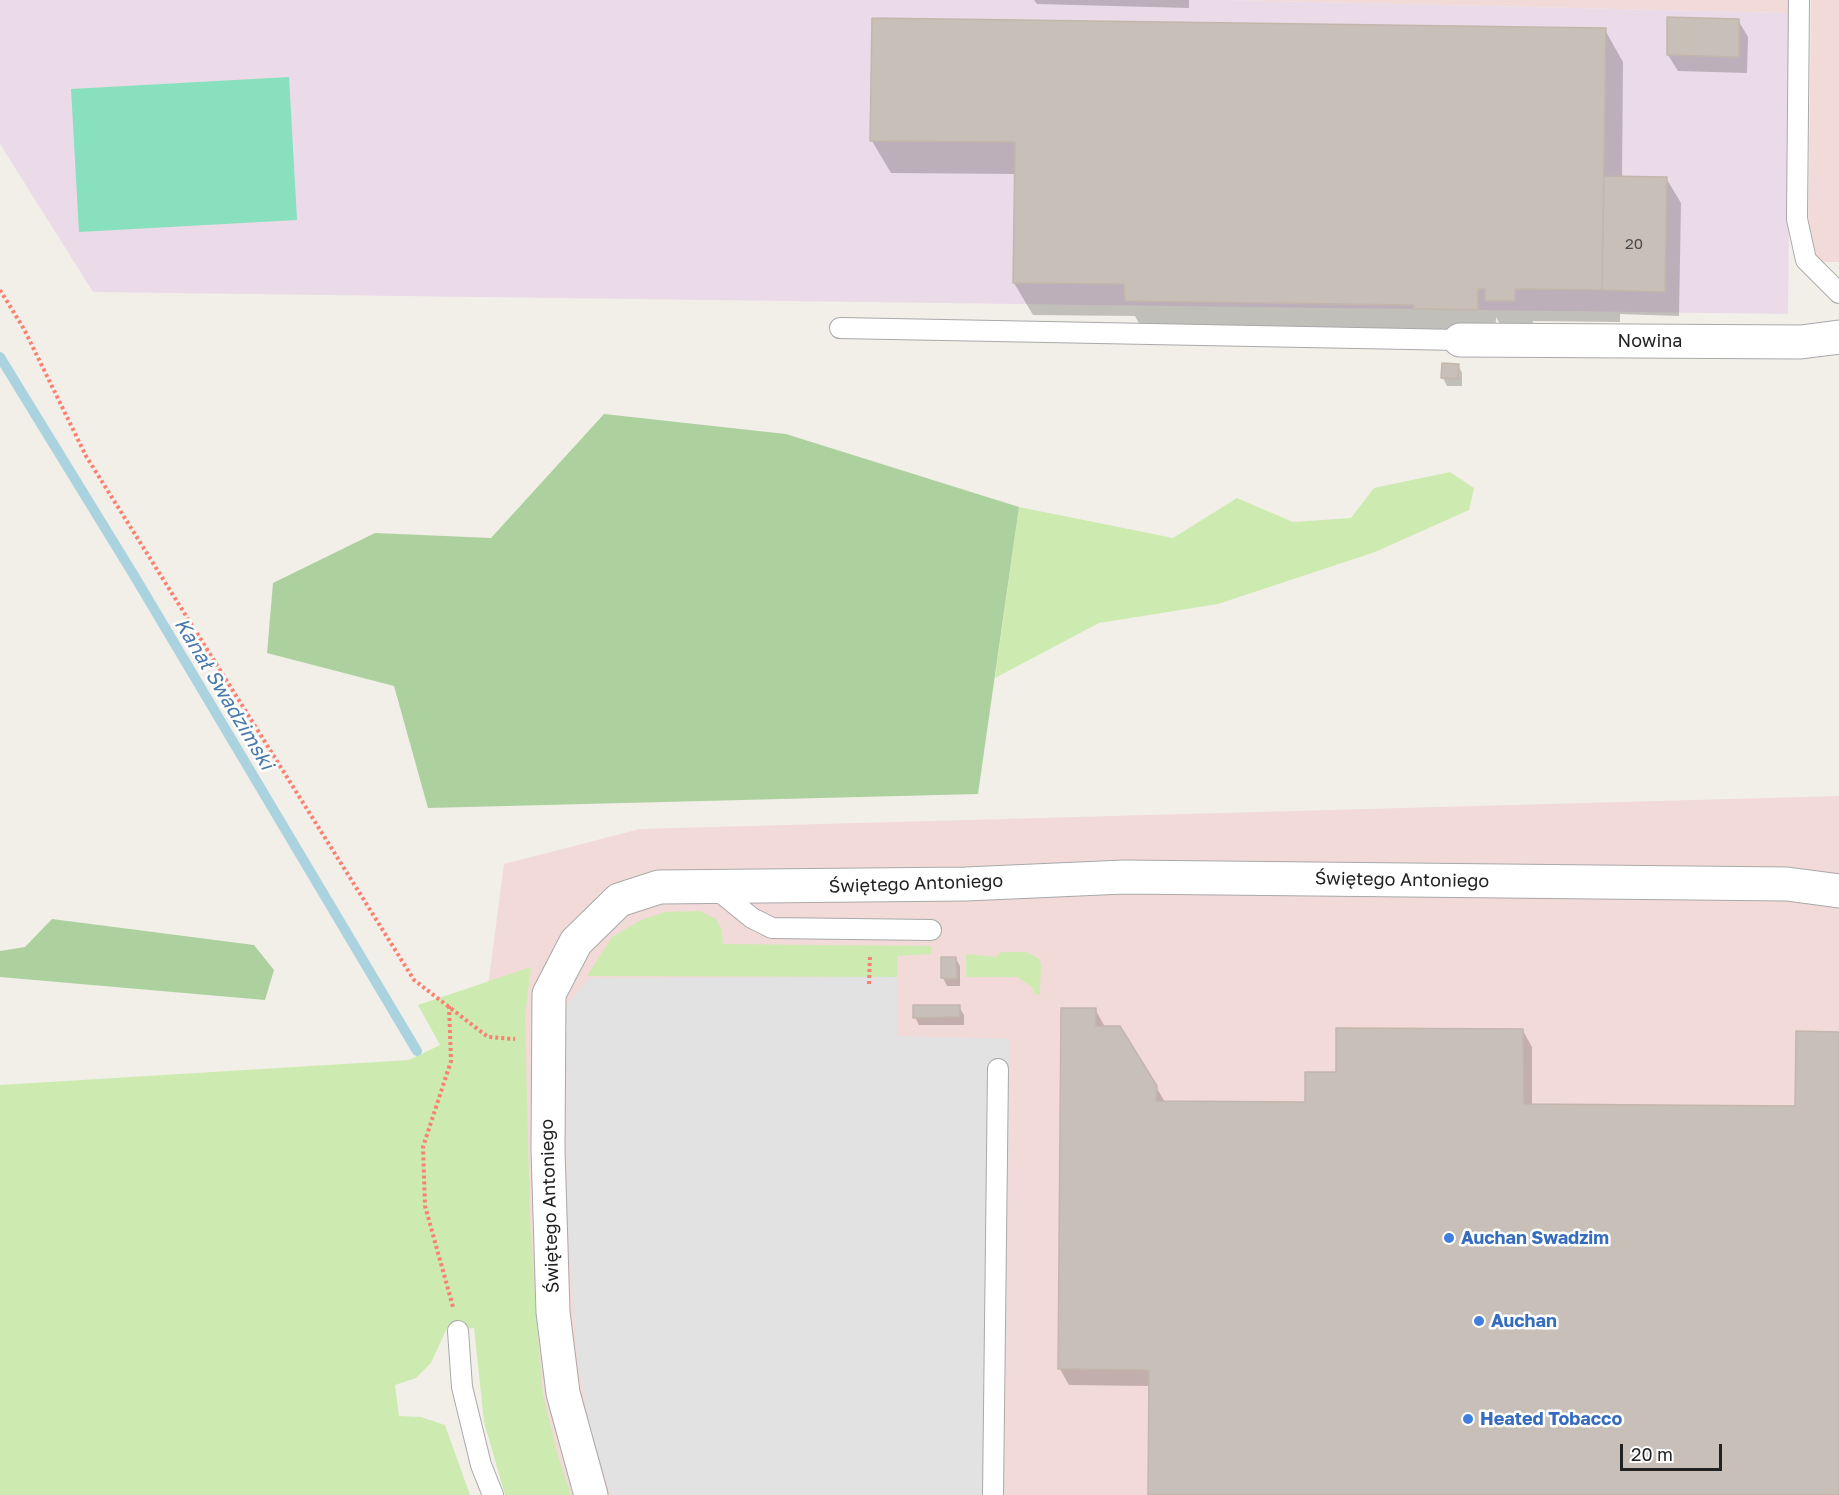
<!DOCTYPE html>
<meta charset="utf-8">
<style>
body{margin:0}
#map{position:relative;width:1839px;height:1495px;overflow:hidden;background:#f2efe9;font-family:"Golos Text",sans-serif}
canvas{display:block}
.scale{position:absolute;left:1620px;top:1444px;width:102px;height:27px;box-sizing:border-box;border:3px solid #222;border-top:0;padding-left:8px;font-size:18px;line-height:21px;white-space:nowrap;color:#222;-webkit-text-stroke:4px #fff;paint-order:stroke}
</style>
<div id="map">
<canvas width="1839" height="1495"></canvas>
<div class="scale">20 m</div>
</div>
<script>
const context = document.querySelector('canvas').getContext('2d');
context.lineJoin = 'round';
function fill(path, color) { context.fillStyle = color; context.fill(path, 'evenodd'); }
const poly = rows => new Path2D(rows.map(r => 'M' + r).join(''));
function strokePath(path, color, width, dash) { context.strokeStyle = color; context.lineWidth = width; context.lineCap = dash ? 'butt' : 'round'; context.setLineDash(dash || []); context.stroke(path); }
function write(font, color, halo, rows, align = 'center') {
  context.font = font + ' "Golos Text",sans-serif'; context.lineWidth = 5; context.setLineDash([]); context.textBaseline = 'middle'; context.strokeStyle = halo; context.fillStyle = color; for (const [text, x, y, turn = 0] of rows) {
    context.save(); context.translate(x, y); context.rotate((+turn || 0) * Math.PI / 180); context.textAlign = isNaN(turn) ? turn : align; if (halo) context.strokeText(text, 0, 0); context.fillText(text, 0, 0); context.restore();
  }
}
fill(poly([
 [1228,0,1791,0,1791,13],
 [1811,0,1839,0,1839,262,1808,262],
 [1839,796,1839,1495,526,1495,475,1085,504,864,640,829]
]), '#f2dad9');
fill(poly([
 [0,0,1228,0,1791,13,1788,314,93,292,0,144]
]), '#ebdbe8');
fill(poly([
 [1450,472,1474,488,1469,510,1375,552,1218,604,1099,623,995,678,1019,507,1173,538,1237,498,1293,522,1351,518,1374,488],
 [700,911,716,919,722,930,723,944,931,946,931,954,897,956,897,977,587,976,612,937,641,920,665,912],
 [1001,952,1026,952,1038,958,1041,964,1040,995,1035,994,1032,987,1017,977,966,977,966,954,996,957],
 [531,967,525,1016,530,1218,537,1327,543,1395,558,1456,571,1495,505,1495,484,1422,474,1328,446,1330,431,1363,416,1378,395,1385,399,1416,421,1417,445,1425,470,1495,0,1495,0,1085,409,1060,440,1045,418,1005]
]), '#cdebb0');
fill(poly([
 [604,414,786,434,1019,507,978,794,428,808,394,686,267,653,273,583,375,533,491,538],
 [52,919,254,945,274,970,265,1000,0,977,0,951,25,947]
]), '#add19e');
fill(poly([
 [289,77,297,220,79,232,71,89]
]), '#88e0be');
fill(poly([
 [897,977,897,1036,1010,1039,1005,1495,611,1495,591,1433,577,1355,567,1211,566,1006,590,978]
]), '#e2e2e2');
fill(poly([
 [1034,0,1189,0,1189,8,1037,4],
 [1738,20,1748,37,1747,73,1678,71,1668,55],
 [1605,30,1623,62,1622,178,1666,178,1681,203,1679,316,1620,314,1620,322,1533,321,1532,334,1505,333,1496,317,1495,342,1145,334,1135,316,1033,315,1014,283,1016,174,891,173,872,141],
 [1458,365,1462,373,1462,386,1447,386,1443,378],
 [956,959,960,966,960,986,947,986,943,978],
 [959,1007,964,1015,964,1025,919,1025,915,1017],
 [1095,1009,1105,1027,1156,1087,1165,1102,1306,1104,1337,1074,1523,1031,1532,1047,1532,1106,1797,1108,1839,1033,1839,1495,1150,1495,1151,1386,1069,1385,1060,1369]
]), '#0003');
strokePath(poly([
 [0,357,135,577,417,1051]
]), '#aad3df', 10);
const building = poly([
 [1667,17,1739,19,1739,57,1667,55,1667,17],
 [872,18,1606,28,1602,290,1515,289,1515,301,1485,301,1485,289,1478,289,1478,310,1413,309,1414,305,1125,301,1124,284,1013,283,1015,142,870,141,872,18],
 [1604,176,1667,177,1665,292,1602,290,1604,176],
 [1442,363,1459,364,1458,379,1441,378,1442,363],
 [941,957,956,957,957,979,941,978,941,957],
 [913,1005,960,1005,960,1017,913,1018,913,1005],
 [1061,1008,1096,1008,1096,1026,1120,1026,1157,1086,1156,1101,1305,1102,1305,1072,1336,1072,1336,1028,1523,1029,1524,1104,1795,1106,1796,1031,1839,1032,1839,1495,1148,1495,1149,1370,1058,1369,1061,1008]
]);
fill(building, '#c7bfb8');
strokePath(building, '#c4b6ab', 1.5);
const service = poly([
 [1799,0,1797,219,1806,260,1839,293],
 [840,328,1460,340],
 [715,888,752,918,772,928,931,930],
 [458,1331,462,1387,481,1465,493,1495],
 [993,1495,998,1069]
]);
const minor = poly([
 [1460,340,1801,342,1839,337],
 [591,1495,563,1393,553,1312,548,1150,549,994,576,942,619,900,659,887,966,884,1124,877,1787,884,1839,891]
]);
strokePath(service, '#a9a9a9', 22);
strokePath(minor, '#a9a9a9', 35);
strokePath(poly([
 [0,290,24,329,86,456,414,980,488,1037,515,1039],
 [869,984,870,955],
 [449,1006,451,1061,423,1147,425,1206,453,1307]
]), '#fa8072', 4, [3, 3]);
strokePath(service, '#fff', 20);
strokePath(minor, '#fff', 33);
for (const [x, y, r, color] of [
 [1449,1238,6,"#3f7fe0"],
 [1479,1321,6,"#3f7fe0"],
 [1468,1419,6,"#3f7fe0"]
]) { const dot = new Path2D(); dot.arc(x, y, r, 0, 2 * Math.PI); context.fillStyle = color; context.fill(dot); strokePath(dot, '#fff', 2); }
write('15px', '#4b4948', null, [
 ["20",1634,244]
]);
write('18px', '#222', '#fff', [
 ["Nowina",1650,341],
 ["Świętego Antoniego",1402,880,1],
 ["Świętego Antoniego",916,884,-2],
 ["Świętego Antoniego",550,1206,-92]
]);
write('bold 18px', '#366cbe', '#fff', [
 ["Auchan Swadzim",1461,1238],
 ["Auchan",1491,1321],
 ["Heated Tobacco",1480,1419]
], 'left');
write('italic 20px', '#4a7aab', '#fff', [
 ["Kanał Swadzimski",224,694,59]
]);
</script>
